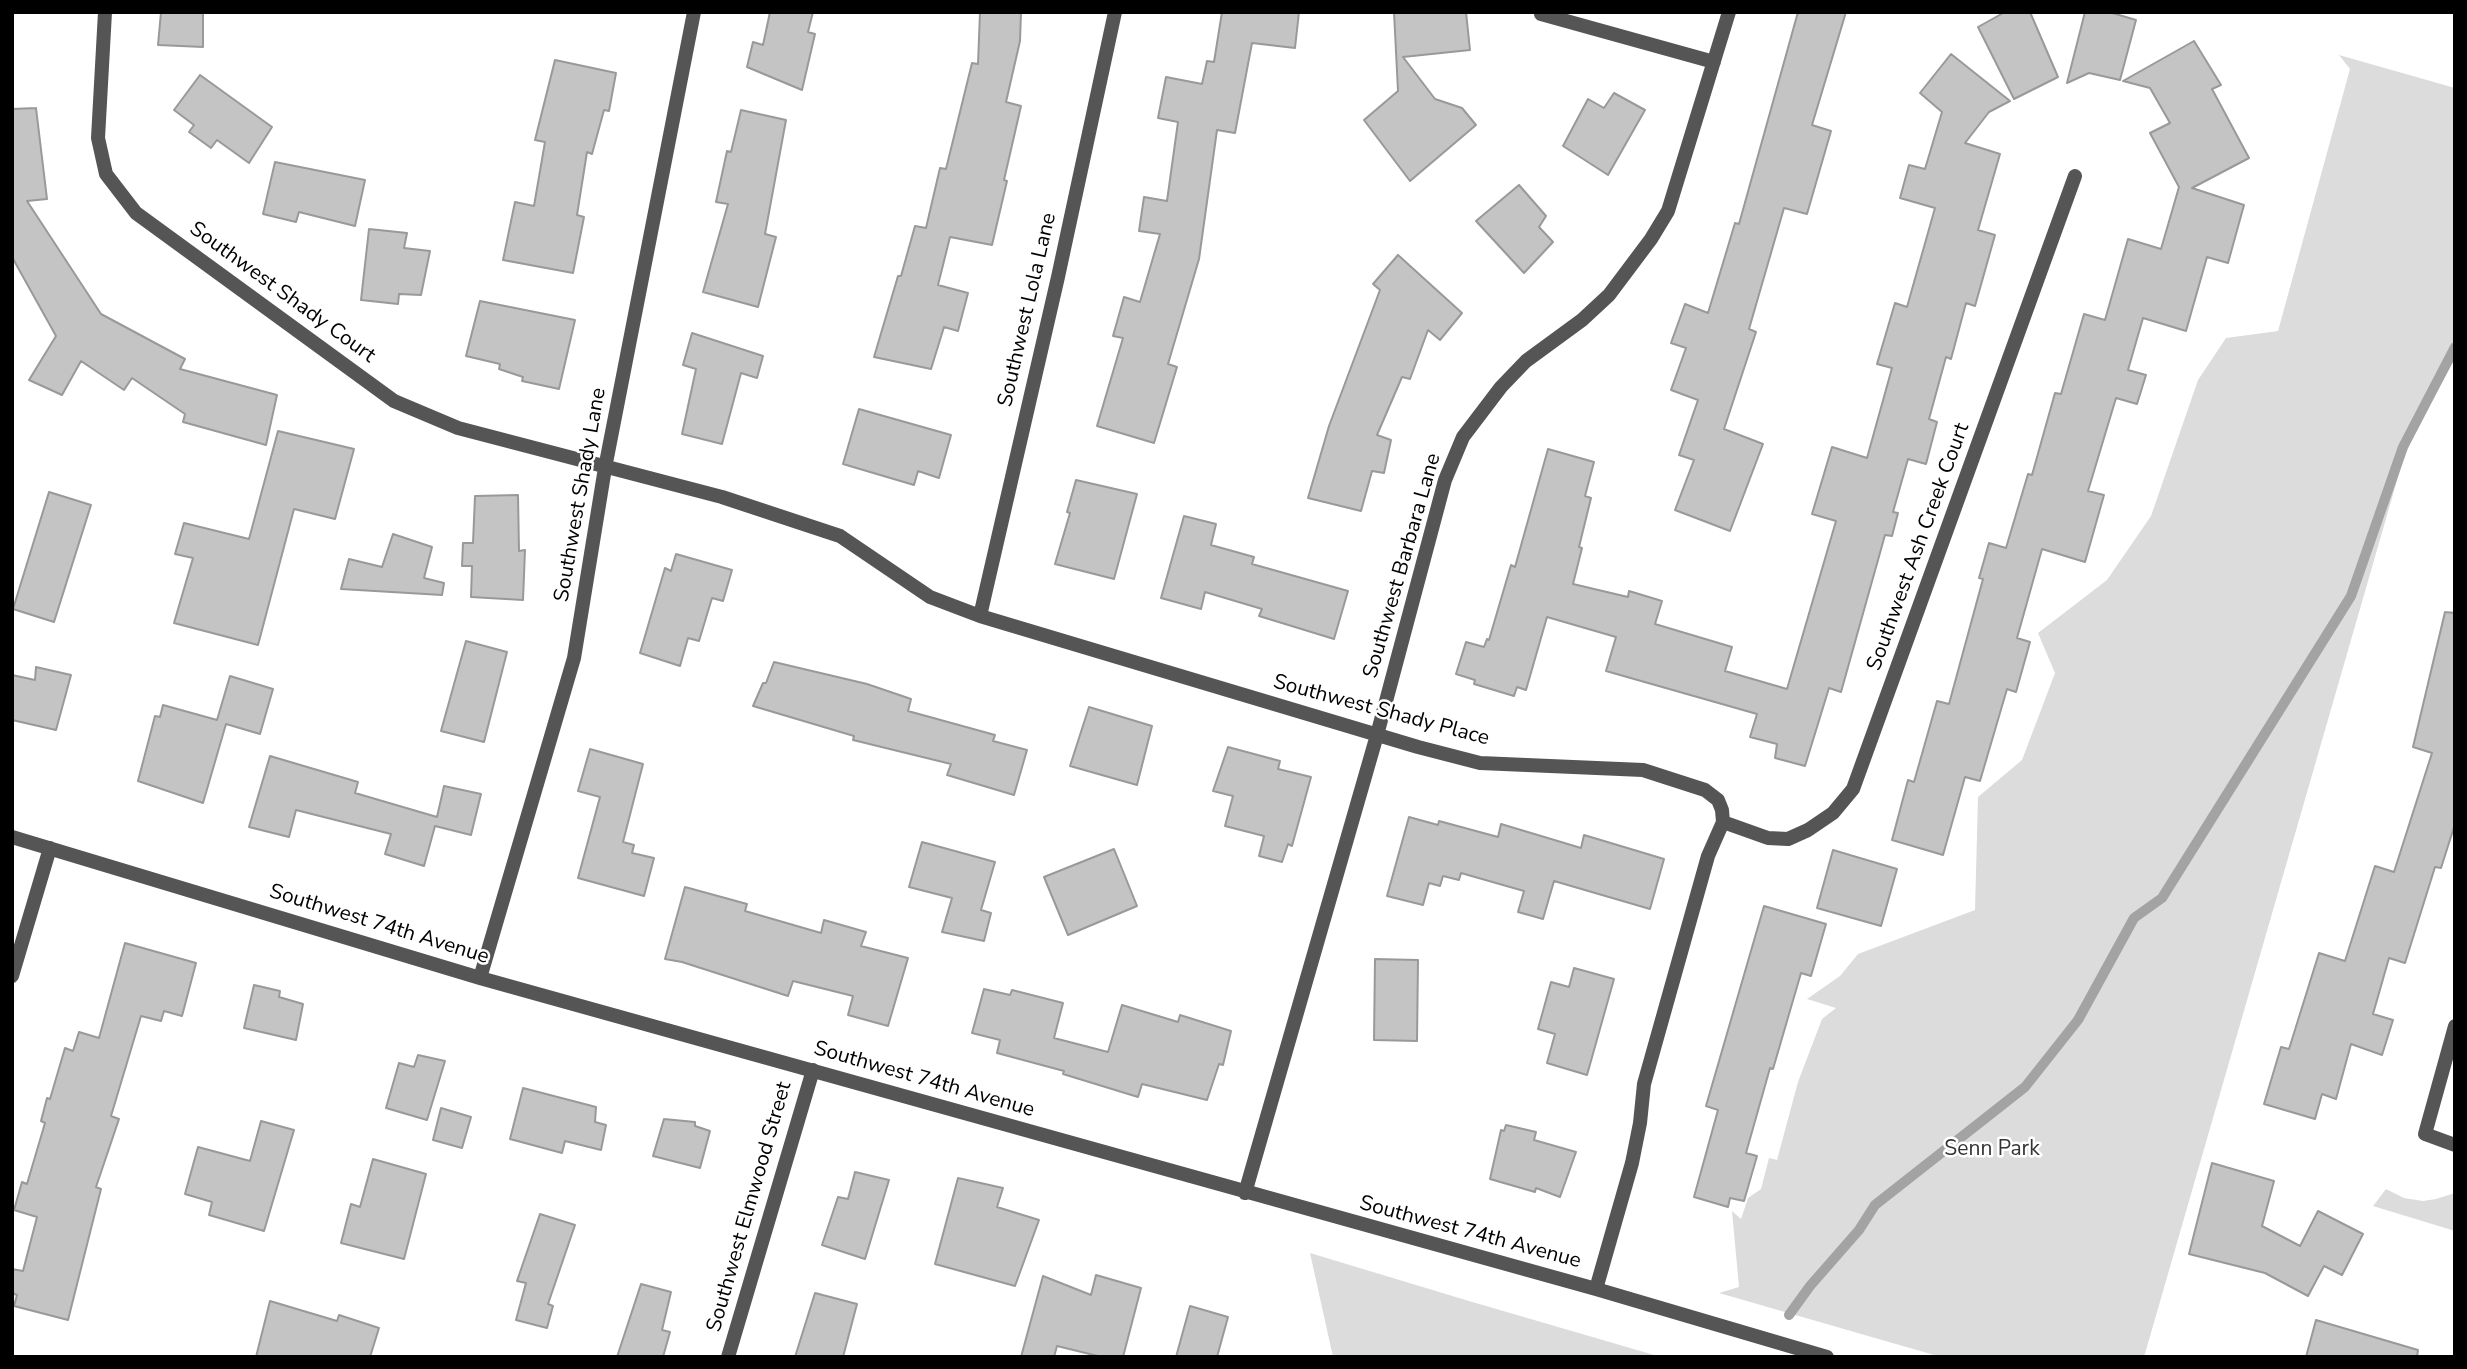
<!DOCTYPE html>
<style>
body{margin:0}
#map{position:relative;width:2467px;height:1369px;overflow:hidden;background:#fff;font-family:"Nunito Sans",sans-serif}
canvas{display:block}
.frame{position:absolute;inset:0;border:14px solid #000;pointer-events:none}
</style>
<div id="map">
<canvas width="2467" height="1369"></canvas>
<div class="frame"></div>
</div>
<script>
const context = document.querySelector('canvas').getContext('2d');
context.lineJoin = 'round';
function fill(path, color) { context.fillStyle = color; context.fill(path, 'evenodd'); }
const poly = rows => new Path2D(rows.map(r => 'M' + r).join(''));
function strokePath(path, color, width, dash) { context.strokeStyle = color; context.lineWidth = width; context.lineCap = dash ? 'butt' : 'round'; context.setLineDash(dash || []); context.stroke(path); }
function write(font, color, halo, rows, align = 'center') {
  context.font = font + ' "Nunito Sans",sans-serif'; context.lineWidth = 5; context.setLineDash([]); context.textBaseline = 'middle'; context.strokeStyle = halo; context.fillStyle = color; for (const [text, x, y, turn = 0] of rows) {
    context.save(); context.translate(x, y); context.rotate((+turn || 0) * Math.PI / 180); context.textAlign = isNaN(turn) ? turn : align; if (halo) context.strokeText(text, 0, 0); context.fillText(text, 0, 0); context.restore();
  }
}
fill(poly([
 [2339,55,2455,88,2455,359,2407,446,2144,1357,1941,1357,1719,1293,1739,1287,1732,1211,1741,1219,1748,1198,1761,1189,1769,1158,1777,1160,1798,1082,1822,1019,1836,1008,1807,999,1840,976,1858,954,1975,910,1978,797,2022,760,2055,673,2038,633,2107,580,2151,516,2198,380,2226,338,2278,331,2350,69],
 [2386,1189,2404,1198,2423,1201,2436,1199,2455,1193,2455,1231,2373,1206],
 [1310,1253,1469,1301,1661,1357,1333,1357]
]), '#dcdcdc');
strokePath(poly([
 [1789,1315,1810,1286,1859,1230,1875,1205,2025,1087,2078,1020,2134,918,2162,898,2351,596,2403,447,2455,347]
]), '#a3a3a3', 10);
const building = poly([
 [161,12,203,12,203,47,158,45,161,12],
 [770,12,813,12,808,32,815,34,802,90,747,67,753,42,763,45,770,12],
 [980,12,1021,12,1020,41,1006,102,1021,106,1004,180,1007,181,992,245,950,237,938,285,968,293,958,331,944,327,931,369,874,357,898,276,901,276,915,226,926,228,940,168,946,169,972,63,978,64,980,12],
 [1222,12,1299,12,1295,48,1252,43,1235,133,1217,130,1199,259,1168,364,1177,367,1154,443,1097,426,1123,338,1113,336,1124,297,1140,302,1160,234,1139,231,1144,197,1167,201,1178,122,1158,118,1166,77,1202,84,1207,61,1214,62,1222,12],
 [1394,12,1466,12,1470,50,1403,57,1435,99,1462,108,1476,125,1410,181,1364,120,1398,91,1394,12],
 [1798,12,1846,12,1812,125,1831,131,1807,214,1784,208,1749,329,1756,332,1724,429,1763,444,1730,531,1675,510,1694,460,1679,455,1698,400,1671,390,1686,348,1671,343,1685,304,1708,313,1735,223,1739,224,1798,12],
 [2005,12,2030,12,2058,77,2014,99,1978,27,2005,12],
 [2085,12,2109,12,2136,20,2120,80,2089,73,2067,83,2085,12],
 [2194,41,2221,85,2212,89,2249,158,2192,188,2244,205,2228,263,2207,257,2186,331,2143,318,2128,370,2146,375,2137,404,2116,398,2088,491,2104,495,2085,562,2042,549,2017,638,2030,642,2016,692,2007,689,1980,781,1965,777,1943,855,1892,840,1908,780,1914,782,1937,701,1949,704,1983,579,1979,578,1989,543,2006,548,2028,474,2032,475,2055,393,2061,394,2084,314,2105,320,2128,239,2161,249,2179,187,2150,133,2170,123,2150,88,2123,81,2194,41],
 [1951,54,2010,101,1989,112,1965,143,2000,154,1978,230,1995,235,1975,306,1966,303,1951,359,1946,357,1929,419,1937,422,1926,464,1908,459,1893,512,1898,513,1892,536,1885,535,1841,692,1829,688,1805,766,1775,758,1777,744,1750,737,1757,714,1606,671,1616,637,1547,617,1526,690,1517,687,1514,696,1474,684,1475,680,1456,674,1466,642,1484,647,1487,639,1489,640,1511,565,1515,567,1548,449,1594,462,1585,496,1591,498,1579,547,1582,548,1573,584,1628,597,1629,591,1662,601,1655,624,1732,647,1725,671,1787,689,1836,521,1812,514,1832,447,1867,458,1892,368,1877,364,1895,303,1907,307,1935,208,1900,198,1909,165,1925,169,1942,112,1920,93,1951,54],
 [555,60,616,73,609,111,604,110,592,154,587,152,577,215,584,217,573,273,503,260,515,202,534,206,545,142,535,140,555,60],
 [200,75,272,127,249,163,217,140,211,148,189,132,194,125,174,110,200,75],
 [1614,93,1645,110,1608,175,1563,146,1588,99,1604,108,1614,93],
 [36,108,47,199,27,201,101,314,185,359,180,369,277,395,266,445,183,422,185,414,132,378,124,390,81,361,62,395,29,380,56,336,12,257,12,109,36,108],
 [741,110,786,120,765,234,776,237,758,307,703,292,728,204,716,202,727,151,731,152,741,110],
 [275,162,365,180,355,226,299,212,296,222,263,214,275,162],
 [1519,185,1546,216,1539,227,1553,242,1524,273,1476,221,1519,185],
 [369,229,407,233,404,248,430,251,421,295,399,294,398,304,361,300,369,229],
 [1398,255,1462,313,1440,340,1428,330,1410,379,1402,377,1377,435,1391,440,1384,473,1372,471,1361,511,1308,498,1329,426,1380,290,1373,284,1398,255],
 [480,301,575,320,559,389,522,381,523,377,499,369,500,364,466,356,480,301],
 [692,333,763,356,757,378,741,373,722,444,682,434,696,369,683,365,692,333],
 [859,409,951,435,939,478,918,471,914,485,843,464,859,409],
 [278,431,354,449,335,519,294,509,258,645,174,623,193,558,175,554,184,523,249,539,278,431],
 [1076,480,1137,494,1114,579,1055,564,1070,513,1067,512,1076,480],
 [49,492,91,505,54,622,13,609,49,492],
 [518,495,519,551,525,550,523,600,471,597,472,566,462,566,463,543,473,543,475,496,518,495],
 [1184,516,1216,524,1211,545,1254,557,1252,564,1348,591,1334,639,1259,616,1262,609,1205,592,1201,609,1161,598,1184,516],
 [393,534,432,547,424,578,444,583,442,595,341,589,349,559,382,567,393,534],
 [676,554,732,570,723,601,712,598,699,641,688,638,680,666,640,653,665,568,671,571,676,554],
 [2445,612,2455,613,2455,824,2441,868,2435,867,2405,963,2389,958,2373,1014,2393,1020,2382,1055,2351,1044,2336,1099,2322,1094,2315,1119,2264,1104,2281,1047,2289,1049,2319,953,2345,961,2375,866,2394,872,2432,753,2413,747,2445,612],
 [466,641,507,652,484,742,441,731,466,641],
 [774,662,867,684,911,699,908,711,995,735,993,741,1027,750,1014,795,947,775,951,764,853,740,854,736,753,706,763,683,766,683,774,662],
 [36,667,71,675,56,730,12,720,12,675,35,680,36,667],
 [230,676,273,689,260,734,226,724,203,803,138,781,155,716,160,717,163,705,217,720,230,676],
 [1089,707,1152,726,1137,785,1070,766,1089,707],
 [1228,747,1280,761,1278,769,1311,777,1292,846,1288,844,1282,862,1259,856,1264,836,1225,826,1233,796,1213,791,1228,747],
 [590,749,643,764,623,842,634,845,632,853,654,858,644,896,578,878,600,797,578,791,590,749],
 [270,756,358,782,355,793,437,817,444,786,481,794,471,835,435,826,424,866,385,854,391,834,296,810,289,837,249,827,270,756],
 [1409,817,1438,825,1439,821,1498,837,1501,824,1581,848,1584,835,1664,859,1650,909,1554,881,1543,919,1518,912,1524,891,1461,873,1459,880,1443,876,1440,886,1429,883,1423,905,1387,896,1409,817],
 [922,842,995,862,981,910,991,913,984,941,942,932,952,898,909,887,922,842],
 [1114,849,1137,906,1068,935,1044,877,1114,849],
 [1833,850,1897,869,1881,926,1817,908,1833,850],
 [685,887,747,904,745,911,821,933,824,920,866,932,861,946,908,958,888,1026,848,1015,853,996,793,981,788,996,682,962,665,959,685,887],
 [1764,906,1826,924,1811,976,1801,973,1773,1069,1770,1068,1746,1153,1757,1156,1744,1201,1730,1198,1728,1207,1694,1197,1718,1110,1706,1106,1764,906],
 [125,943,196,963,182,1016,164,1011,161,1021,141,1016,111,1116,119,1119,96,1187,101,1189,68,1320,14,1306,17,1295,12,1293,12,1269,23,1271,37,1217,14,1210,22,1182,27,1184,45,1123,41,1121,47,1098,50,1099,65,1048,73,1051,79,1032,99,1038,125,943],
 [1375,959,1418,960,1417,1041,1374,1040,1375,959],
 [1574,968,1614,979,1587,1075,1547,1063,1555,1034,1538,1029,1551,982,1569,987,1574,968],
 [254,985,280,991,279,997,303,1004,296,1040,244,1028,254,985],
 [984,989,1010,995,1012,990,1063,1003,1054,1038,1108,1052,1122,1005,1178,1022,1180,1015,1231,1031,1223,1065,1219,1064,1207,1100,1142,1084,1138,1097,1063,1074,1064,1071,997,1053,1000,1040,972,1033,984,989],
 [418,1055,445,1061,427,1120,386,1108,399,1063,414,1067,418,1055],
 [523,1088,596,1107,595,1122,606,1125,601,1150,565,1141,562,1153,510,1139,523,1088],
 [441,1108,471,1117,462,1148,433,1140,441,1108],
 [664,1119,695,1122,695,1126,710,1131,700,1168,653,1156,664,1119],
 [261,1121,294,1130,264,1231,209,1215,212,1202,185,1194,198,1147,250,1161,261,1121],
 [1506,1125,1536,1132,1534,1140,1576,1152,1560,1197,1536,1188,1535,1192,1490,1179,1501,1130,1504,1131,1506,1125],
 [373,1159,426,1174,404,1259,341,1243,351,1204,360,1207,373,1159],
 [2212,1163,2274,1181,2262,1226,2300,1246,2318,1211,2363,1234,2342,1275,2324,1266,2308,1296,2265,1273,2189,1254,2212,1163],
 [855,1172,889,1180,865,1259,822,1245,838,1197,848,1199,855,1172],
 [958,1178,1003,1188,997,1207,1039,1220,1015,1286,935,1264,958,1178],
 [540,1214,575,1225,548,1304,553,1306,547,1328,516,1320,526,1283,517,1281,540,1214],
 [1096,1275,1141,1288,1123,1357,1102,1357,1057,1346,1054,1357,1021,1357,1043,1276,1091,1295,1096,1275],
 [641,1284,671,1292,662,1330,670,1332,663,1357,617,1357,641,1284],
 [815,1293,857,1304,843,1357,795,1357,815,1293],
 [270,1301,337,1321,339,1315,379,1328,370,1357,256,1357,270,1301],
 [1190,1306,1228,1317,1217,1357,1176,1357,1190,1306],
 [2316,1320,2418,1350,2417,1357,2306,1357,2316,1320]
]);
fill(building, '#c4c4c4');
strokePath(building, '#999', 2);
strokePath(poly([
 [105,12,98,138,106,174,136,213,394,401,458,428,722,497,840,536,930,597,980,616,1418,747,1480,763,1643,770,1705,790,1718,800,1722,810,1723,822,1708,856,1644,1084,1640,1123,1632,1163,1596,1289],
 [1541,14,1714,62],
 [980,616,1058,277,1115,12],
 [1723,822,1768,838,1788,839,1808,830,1833,813,1853,789,2075,176],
 [12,837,480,978,1596,1289,1827,1357],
 [12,976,50,848],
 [480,978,574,658,605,468,694,12],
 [2455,1026,2425,1134,2455,1145],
 [1245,1193,1377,735,1445,480,1463,437,1501,387,1526,361,1582,320,1609,295,1651,239,1668,211,1729,12],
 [728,1357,813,1070]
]), '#555', 14);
write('21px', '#000', '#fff', [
 ["Southwest Shady Court",282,293,36],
 ["Southwest Lola Lane",1028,310,-77],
 ["Southwest Shady Lane",581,495,-80],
 ["Southwest Ash Creek Court",1919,547,-70],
 ["Southwest Barbara Lane",1403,566,-74],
 ["Southwest Shady Place",1381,711,15],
 ["Southwest 74th Avenue",379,925,17],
 ["Southwest 74th Avenue",924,1080,16],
 ["Southwest Elmwood Street",750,1207,-74],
 ["Southwest 74th Avenue",1470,1233,15]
]);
write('21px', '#333', '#fff', [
 ["Senn Park",1992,1150]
]);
</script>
